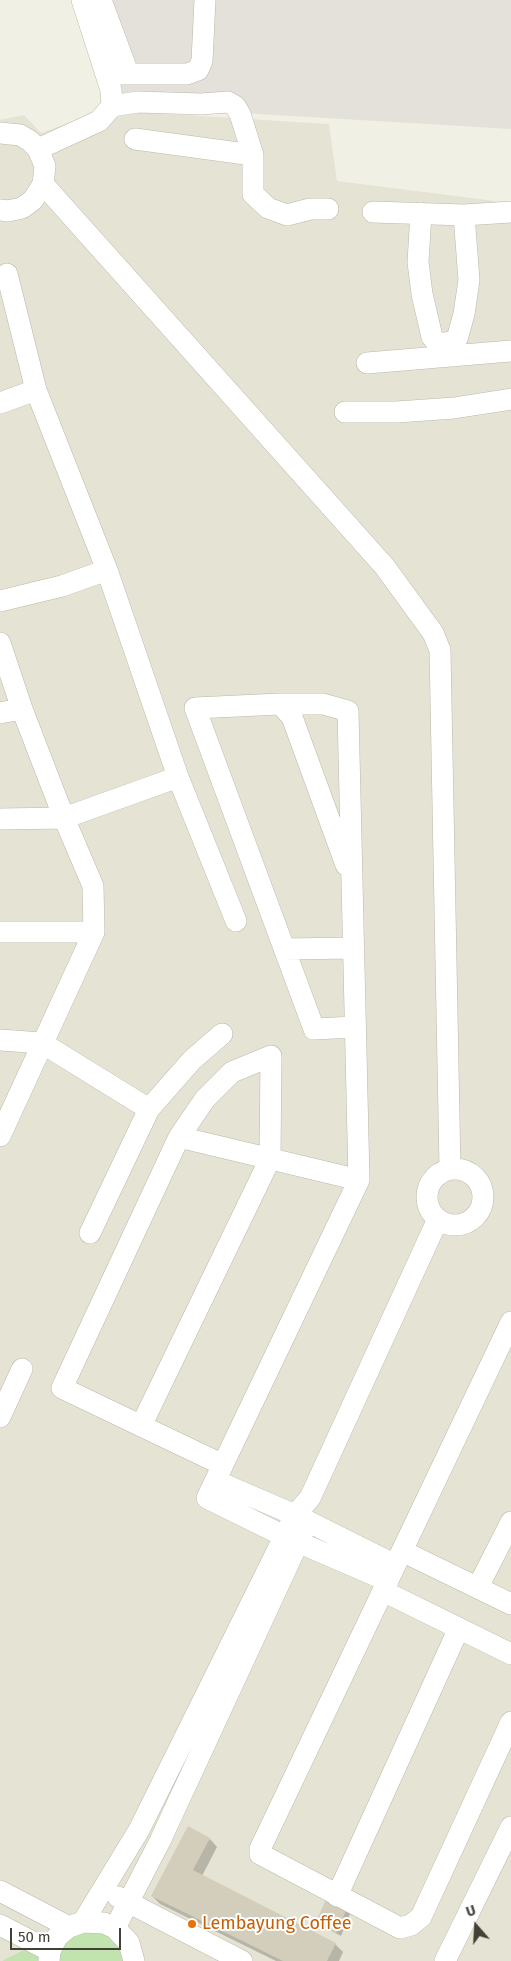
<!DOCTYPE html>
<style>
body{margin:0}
#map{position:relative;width:511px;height:1961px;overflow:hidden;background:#f1f0e4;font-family:"Fira Sans",sans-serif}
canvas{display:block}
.north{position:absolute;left:451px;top:1901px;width:50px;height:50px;-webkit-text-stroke:4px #fff;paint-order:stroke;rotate:341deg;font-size:14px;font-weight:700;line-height:20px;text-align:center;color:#434035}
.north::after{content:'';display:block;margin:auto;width:18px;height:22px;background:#434035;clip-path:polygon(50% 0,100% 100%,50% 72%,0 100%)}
.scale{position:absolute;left:10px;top:1928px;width:111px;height:22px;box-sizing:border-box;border:2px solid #434035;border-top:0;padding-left:6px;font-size:15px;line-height:18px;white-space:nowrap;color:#434035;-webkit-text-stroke:4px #fff;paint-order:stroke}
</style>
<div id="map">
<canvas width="511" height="1961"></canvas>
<div class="north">U</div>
<div class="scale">50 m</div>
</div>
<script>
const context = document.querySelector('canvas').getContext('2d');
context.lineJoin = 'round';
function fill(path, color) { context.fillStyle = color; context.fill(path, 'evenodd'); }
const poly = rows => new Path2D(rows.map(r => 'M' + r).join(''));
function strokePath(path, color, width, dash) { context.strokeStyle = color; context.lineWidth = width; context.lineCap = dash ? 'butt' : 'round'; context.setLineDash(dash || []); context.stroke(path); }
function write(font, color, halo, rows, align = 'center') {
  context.font = font + ' "Fira Sans",sans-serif'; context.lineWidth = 4; context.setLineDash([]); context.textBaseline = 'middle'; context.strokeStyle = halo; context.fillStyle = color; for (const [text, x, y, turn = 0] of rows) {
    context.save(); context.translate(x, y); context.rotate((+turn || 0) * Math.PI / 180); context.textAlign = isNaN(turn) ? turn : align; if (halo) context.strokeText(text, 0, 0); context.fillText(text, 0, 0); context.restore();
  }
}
fill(poly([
 [104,110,329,124,337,181,511,203,511,1961,0,1961,0,120,24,115,41,133]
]), '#e5e3d3');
fill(poly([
 [88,0,511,0,511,129,124,106]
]), '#e3e1d9');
fill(poly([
 [104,1923,134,1961,2,1961,69,1927]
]), '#c1e4af');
fill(poly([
 [210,1839,217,1847,202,1876,335,1944,343,1952,339,1961,276,1961,160,1904,152,1896],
 [329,1896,352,1909,341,1936,316,1923]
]), '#0003');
fill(poly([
 [188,1826,210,1838,193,1870,336,1943,327,1961,283,1961,151,1896],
 [328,1895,349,1904,336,1933,315,1924]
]), '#d2cebb');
const minor = poly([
 [82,0,111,90,112,106],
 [101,0,128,73],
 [106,74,187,74,198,70,202,61,205,0],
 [0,133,20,135,30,141,38,149,45,166,43,184,33,200,22,208,8,211,0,210],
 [135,139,253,155,253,194,268,208,287,215,310,209,328,209],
 [38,149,99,121,112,106,138,102,201,104,228,102,235,106,240,114,253,155],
 [43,184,385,567,433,633,440,650,450,1169],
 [373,212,464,215,511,212],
 [421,213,418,262,422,294,432,337,438,344,452,342,457,339,464,314,469,280,464,215],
 [7,274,36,390,107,570,178,777,236,921],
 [367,363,511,351],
 [0,403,36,390],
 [345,412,397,412,454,408,511,399],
 [0,601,62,586,107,570],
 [0,643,22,709,64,818,0,819],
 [280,704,323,704,348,711,359,1180,207,1498,284,1536,388,1581],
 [0,713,22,709],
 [346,865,292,717,280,704,195,708,314,1029,355,1027],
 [0,932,94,932],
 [284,949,354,948],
 [0,1040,42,1043,149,1109],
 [0,1136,94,932,93,886,64,818,178,777],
 [179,1137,359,1180],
 '427 1197a28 28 0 1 1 56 0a28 28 0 1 1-56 0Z',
 [90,1233,149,1109,192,1060,222,1034],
 [511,1322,260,1849,260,1854,400,1928,411,1925,421,1917,511,1722],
 [0,1417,22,1369],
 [141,1426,270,1159,271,1056,232,1072,205,1099,179,1137,62,1388,223,1465],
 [216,1481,295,1515,395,1565],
 [402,1551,511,1604],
 [478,1587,511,1522],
 [383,1591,511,1654],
 [0,1891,69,1927],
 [337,1896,459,1628],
 [118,1897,242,1961],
 [83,1922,139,1830,295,1515,310,1498,438,1219],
 [0,1925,50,1951],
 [115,1928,160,1841,304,1530],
 [49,1961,50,1951,57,1937,69,1927,83,1922,104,1923,115,1928,129,1943,134,1961],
 [445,1961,511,1827]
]);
strokePath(minor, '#bcb9a8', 22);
strokePath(minor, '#fff', 21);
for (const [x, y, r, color] of [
 [192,1924,5,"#e8710a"]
]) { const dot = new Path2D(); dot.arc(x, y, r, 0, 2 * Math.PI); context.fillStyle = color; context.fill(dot); strokePath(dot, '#fff', 2); }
write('18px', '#c56008', '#fff', [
 ["Lembayung Coffee",202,1924]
], 'left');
</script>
